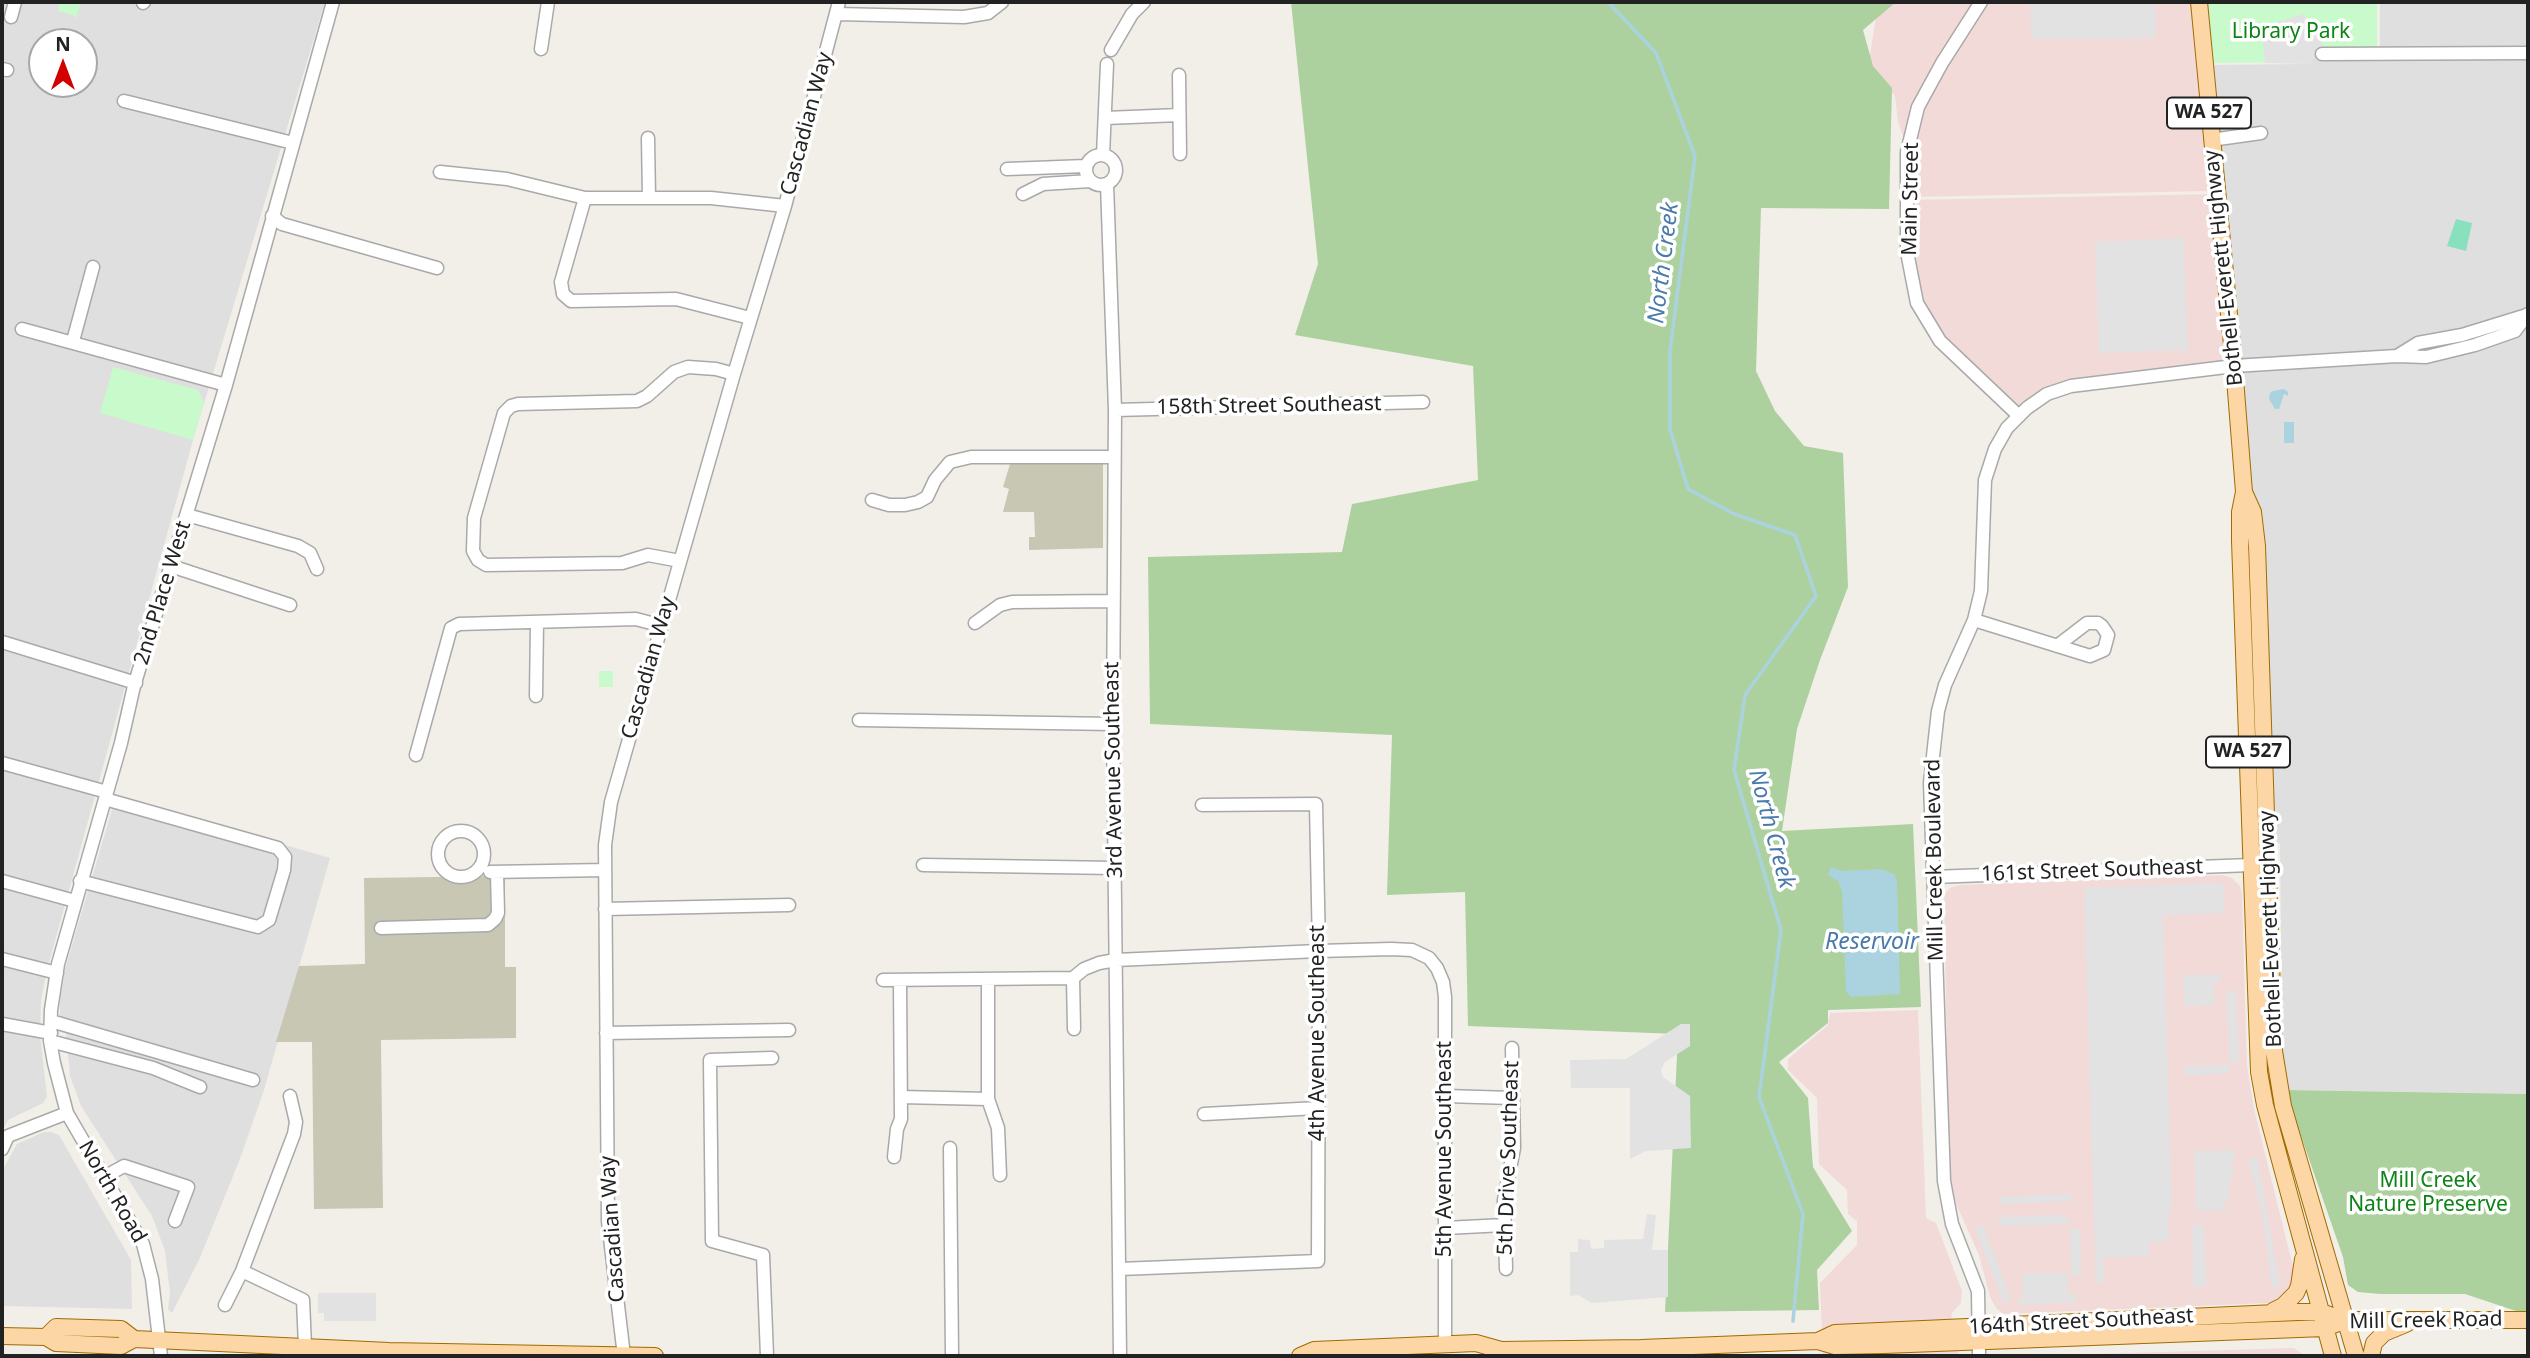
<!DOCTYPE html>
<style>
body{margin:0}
#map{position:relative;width:2530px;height:1358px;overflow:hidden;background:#f2efe9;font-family:"Noto Sans",sans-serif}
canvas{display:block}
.frame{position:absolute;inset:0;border:4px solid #222;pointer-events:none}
.north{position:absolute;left:28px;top:28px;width:70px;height:70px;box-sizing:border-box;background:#fff;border:2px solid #a7a7a7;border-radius:50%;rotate:0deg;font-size:19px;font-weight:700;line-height:28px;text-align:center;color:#222}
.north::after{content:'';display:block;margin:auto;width:24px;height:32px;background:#d40000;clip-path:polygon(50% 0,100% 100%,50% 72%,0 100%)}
</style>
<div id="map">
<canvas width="2530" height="1358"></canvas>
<div class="frame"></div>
<div class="north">N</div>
</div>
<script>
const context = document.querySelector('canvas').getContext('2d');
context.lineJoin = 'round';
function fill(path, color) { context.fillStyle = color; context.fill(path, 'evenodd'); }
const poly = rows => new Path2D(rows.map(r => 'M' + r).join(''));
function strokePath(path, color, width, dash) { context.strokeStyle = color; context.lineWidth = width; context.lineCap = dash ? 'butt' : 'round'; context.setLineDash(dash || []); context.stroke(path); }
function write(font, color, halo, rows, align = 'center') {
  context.font = font + ' "Noto Sans",sans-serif'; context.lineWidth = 7; context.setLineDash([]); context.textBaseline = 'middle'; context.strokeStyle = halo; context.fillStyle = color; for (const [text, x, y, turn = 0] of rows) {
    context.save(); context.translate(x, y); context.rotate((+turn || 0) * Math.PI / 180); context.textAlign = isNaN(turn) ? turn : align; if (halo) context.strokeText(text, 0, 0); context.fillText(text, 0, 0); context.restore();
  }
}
fill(poly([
 [2,2,325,2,193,440,47,970,41,1000,40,1034,47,1097,43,1103,8,1120,2,1131],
 [42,42,84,42,84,84,42,84],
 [2380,2,2528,2,2528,1094,2285,1090,2282,1043,2280,844,2267,835,2257,546,2205,65,2309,64,2316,55,2380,55],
 [116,796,330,858,264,1090,240,1159,199,1260,172,1313,168,1309,170,1293,165,1251,152,1216,81,1106,70,1076,66,1032,60,1030,60,1002,65,969],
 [44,1132,51,1132,59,1135,131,1260,132,1309,2,1306,2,1171,17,1144]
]), '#e0dfdf');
fill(poly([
 [1881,2,2192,2,2210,191,1911,197,1911,158,1898,122,1895,96,1868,68,1877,10],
 [2217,194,2234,366,2071,386,2019,416,1940,341,1917,303,1907,200],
 [2222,875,2232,878,2240,886,2242,894,2247,1066,2254,1109,2294,1271,2291,1287,2277,1301,2269,1303,2003,1314,1996,1308,1990,1297,1979,1255,1953,1197,1952,1189,1949,1156,1944,894,1950,888,1959,885],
 [1918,1010,1926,1218,1936,1223,1962,1291,1961,1303,1951,1314,1959,1356,1823,1356,1820,1283,1857,1245,1857,1221,1848,1214,1847,1190,1819,1164,1817,1098,1788,1070,1788,1059,1828,1025,1830,1013],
 [2294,1348,2305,1356,2029,1356]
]), '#f2dad9');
fill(poly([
 [1010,464,1103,464,1103,548,1029,550,1029,537,1035,537,1034,512,1003,512,1009,489,1003,487],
 [505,876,505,967,516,967,516,1038,381,1040,383,1208,314,1209,312,1042,276,1042,299,966,365,964,364,878]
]), '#c7c7b4');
fill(poly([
 [1291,2,1896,2,1863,30,1873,66,1892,88,1889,209,1761,208,1756,371,1775,411,1804,446,1843,453,1848,587,1820,660,1797,729,1782,831,1913,824,1921,1007,1828,1010,1828,1023,1779,1062,1808,1098,1813,1167,1852,1231,1817,1270,1819,1310,1665,1312,1678,1034,1468,1026,1465,892,1387,895,1392,735,1150,724,1148,557,1342,552,1352,504,1478,480,1473,366,1295,335,1318,264],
 [2285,1090,2528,1094,2528,1315,2465,1294,2380,1294,2358,1292,2348,1285,2343,1257]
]), '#add19e');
fill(poly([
 [60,2,81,2,76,19,73,15,58,11],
 [2204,2,2377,2,2377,51,2312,55,2307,62,2208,63],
 [113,367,198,390,204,402,193,440,100,413],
 [599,671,613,671,613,687,599,687]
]), '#c8facc');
fill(poly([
 [2456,219,2472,223,2466,251,2447,246]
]), '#88e0be');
fill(poly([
 [2030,2,2155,2,2156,38,2031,39],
 [2304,14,2324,46,2309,64,2265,63,2263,37,2275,34,2272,24],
 [2183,238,2188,350,2099,353,2095,242],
 [2223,883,2225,913,2163,915,2172,1212,2168,1213,2169,1241,2148,1242,2149,1256,2103,1258,2104,1283,2096,1283,2084,888],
 [2221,974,2221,982,2213,983,2214,1005,2184,1006,2183,975],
 [2226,991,2236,991,2239,1062,2230,1062],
 [1681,1024,1690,1024,1690,1046,1665,1062,1661,1070,1663,1077,1690,1096,1691,1148,1646,1151,1630,1159,1630,1088,1571,1088,1570,1060,1626,1059],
 [2229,1064,2230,1073,2185,1076,2185,1067],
 [2234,1150,2235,1159,2232,1160,2233,1180,2229,1180,2229,1200,2225,1201,2225,1210,2196,1211,2194,1151],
 [2257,1157,2280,1285,2272,1289,2263,1216,2248,1160],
 [2068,1194,2073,1201,2001,1204,1997,1197],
 [1647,1214,1656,1215,1652,1250,1668,1250,1668,1297,1592,1303,1578,1295,1570,1296,1570,1252,1578,1252,1578,1239,1590,1240,1591,1249,1604,1248,1604,1240,1643,1239],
 [2064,1215,2070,1224,2002,1226,1997,1217],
 [1983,1225,2011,1300,2003,1303,1975,1228],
 [2204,1225,2206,1286,2193,1287,2192,1226],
 [2070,1229,2080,1229,2081,1275,2071,1276],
 [2067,1273,2068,1294,2076,1294,2076,1302,2019,1305,2018,1298,2023,1298,2022,1274],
 [318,1293,376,1293,376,1321,324,1321,324,1313,318,1313]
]), '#e2e2e2');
fill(poly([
 [2284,389,2288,392,2288,396,2284,394,2279,409,2275,409,2269,399,2270,393,2273,391],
 [2284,422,2294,422,2294,443,2284,443],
 [1831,867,1842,871,1880,869,1894,874,1897,880,1900,994,1851,997,1846,991,1842,892,1838,881,1828,875]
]), '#aad3df');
strokePath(poly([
 [1608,2,1656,53,1695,156,1670,351,1670,429,1688,489,1734,514,1795,535,1816,596,1745,695,1734,770,1781,930,1759,1097,1803,1214,1793,1321]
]), '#aad3df', 3.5);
const minor = poly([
 [1981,2,1942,63,1918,107,1907,152,1907,252,1917,303,1940,341,2019,416],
 [143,3,144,2],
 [837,14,964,17,988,13,1002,2],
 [11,17,15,2],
 [541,49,548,2],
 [1111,50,1132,14,1144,2],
 [2322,54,2528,53],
 [2,69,7,70],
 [1179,75,1180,154],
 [124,101,293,143],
 [1106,118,1179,115],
 [648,138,649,198],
 [2211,140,2261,133],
 '1086 170a15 15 0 1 1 30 0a15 15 0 1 1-30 0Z',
 [1103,155,1107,64],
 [1007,169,1086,166],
 [440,172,507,179,585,198,711,198,785,206],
 [1107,184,1115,410,1113,724,1120,1356],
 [1023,194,1043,184,1090,181],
 [585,198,561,282,563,294,571,301,676,299,750,318],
 [272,216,282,224,437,268],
 [22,329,226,385],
 [73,341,93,267],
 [2397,356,2418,343,2462,335,2527,315],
 [1115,410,1423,402],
 [872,500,889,505,905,505,918,502,927,497,935,480,950,462,971,457,1114,457],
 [187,515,298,546,310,553,317,569],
 [680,561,648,555,622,563,486,565,478,560,473,551,474,518,504,413,511,406,518,404,637,401,647,396,674,372,688,367,716,369,734,374],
 [171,566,290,605],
 [1974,620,1987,624,2090,656,2104,650,2108,635,2102,626,2098,623,2087,623,2057,646],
 [975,623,1000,605,1012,602,1113,601],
 [2,642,136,683],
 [536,696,537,622],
 [859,720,1113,724],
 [416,755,451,628,459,624,636,619,662,626],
 [2,763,107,792],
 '438 854a23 23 0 1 1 46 0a23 23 0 1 1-46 0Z',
 [923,865,1115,868],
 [490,872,605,870],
 [1933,877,2251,865],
 [2,881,75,901],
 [80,881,258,927,269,920,284,870,285,857,278,848,105,799],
 [605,909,789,905],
 [381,928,488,925,495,919,498,913,497,872],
 [2,959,57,973],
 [1073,978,1074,1029],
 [883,980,1073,978,1084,969,1099,963,1116,960,1319,951,1391,949,1412,950,1429,958,1437,968,1443,982,1445,997,1445,1345],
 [988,980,988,1099,998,1128,1000,1175],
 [51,1021,253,1080],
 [2,1024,51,1033],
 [606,1033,789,1030],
 [50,1041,153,1068,200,1087],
 [290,1096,296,1122,294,1134,242,1271,303,1300,305,1346],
 [1445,1096,1512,1098],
 [901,1097,988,1099],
 [1204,1114,1318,1108],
 [950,1148,952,1356],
 [2,1149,8,1136,67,1113],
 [894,1157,897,1129,901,1119,900,981],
 [104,1177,124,1166,188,1187,175,1221],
 [1445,1228,1504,1225],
 [1120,1269,1318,1261,1319,951,1316,804,1202,805],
 [1506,1269,1504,1200,1514,1148,1512,1048],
 [225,1305,242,1271],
 [161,1356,152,1279,143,1244,67,1113,54,1063,50,1041,51,1010,58,964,121,743,134,686,226,385,333,2],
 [624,1356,608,1221,605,845,611,802,734,374,785,206,839,2],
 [767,1356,763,1255,712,1241,710,1060,772,1058],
 [1979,1356,1978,1291,1952,1224,1944,1181,1930,783,1938,711,1945,685,1974,620,1981,591,1985,480,1995,449,2007,428,2027,408,2047,394,2071,386,2234,366,2397,356,2426,357,2475,345,2515,331,2528,314]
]);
const major = poly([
 [2199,2,2234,366,2244,492,2240,512,2240,541,2259,1072,2265,1105,2333,1356],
 [2244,492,2253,512,2257,546,2274,1051,2283,1106,2356,1356],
 [2273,1311,2283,1306,2296,1293,2299,1286,2303,1259],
 [2,1336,46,1337,56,1343,121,1346,134,1339,389,1351,655,1356],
 [46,1337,56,1327,121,1329,134,1339],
 [1818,1341,1835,1333,2298,1312,2321,1312,2330,1315],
 [1300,1356,1314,1350,1476,1343,1501,1350,1641,1348,1818,1341,1835,1346,1884,1345,2325,1328,2346,1320,2528,1320],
 [2371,1356,2374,1343,2384,1333,2408,1323]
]);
strokePath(minor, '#a9a9a9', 15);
strokePath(major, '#a06b00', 18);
strokePath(minor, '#fff', 12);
strokePath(major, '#fcd6a4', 16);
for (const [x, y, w] of [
 [2209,113,84],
 [2248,752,84]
]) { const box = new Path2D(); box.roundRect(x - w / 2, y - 15.5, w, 31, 5); context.fillStyle = '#fff'; context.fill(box); strokePath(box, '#222', 2); }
write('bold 19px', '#222', null, [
 ["WA 527",2209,113],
 ["WA 527",2248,752]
]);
write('21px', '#0c8416', '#fff', [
 ["Library Park",2291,32],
 ["Mill Creek",2428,1181],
 ["Nature Preserve",2428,1205]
]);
write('21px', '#222', '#fff', [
 ["Cascadian Way",807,124,-75],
 ["Main Street",1911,199,-89],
 ["Bothell-Everett Highway",2224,268,-96],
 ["158th Street Southeast",1269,406,-1],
 ["2nd Place West",163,593,-73],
 ["Cascadian Way",649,668,-74],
 ["3rd Avenue Southeast",1114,770,-91],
 ["Mill Creek Boulevard",1935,860,-91],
 ["161st Street Southeast",2092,871,-2],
 ["Bothell-Everett Highway",2271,929,-92],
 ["4th Avenue Southeast",1318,1033,-90],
 ["5th Avenue Southeast",1445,1149,-90],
 ["5th Drive Southeast",1509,1158,-88],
 ["North Road",112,1192,60],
 ["Cascadian Way",613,1229,-94],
 ["Mill Creek Road",2426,1321,-1],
 ["164th Street Southeast",2081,1322,-3]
]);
write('italic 23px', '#4a7aab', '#fff', [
 ["North Creek",1664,263,-83],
 ["North Creek",1771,829,75],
 ["Reservoir",1872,942]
]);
</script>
